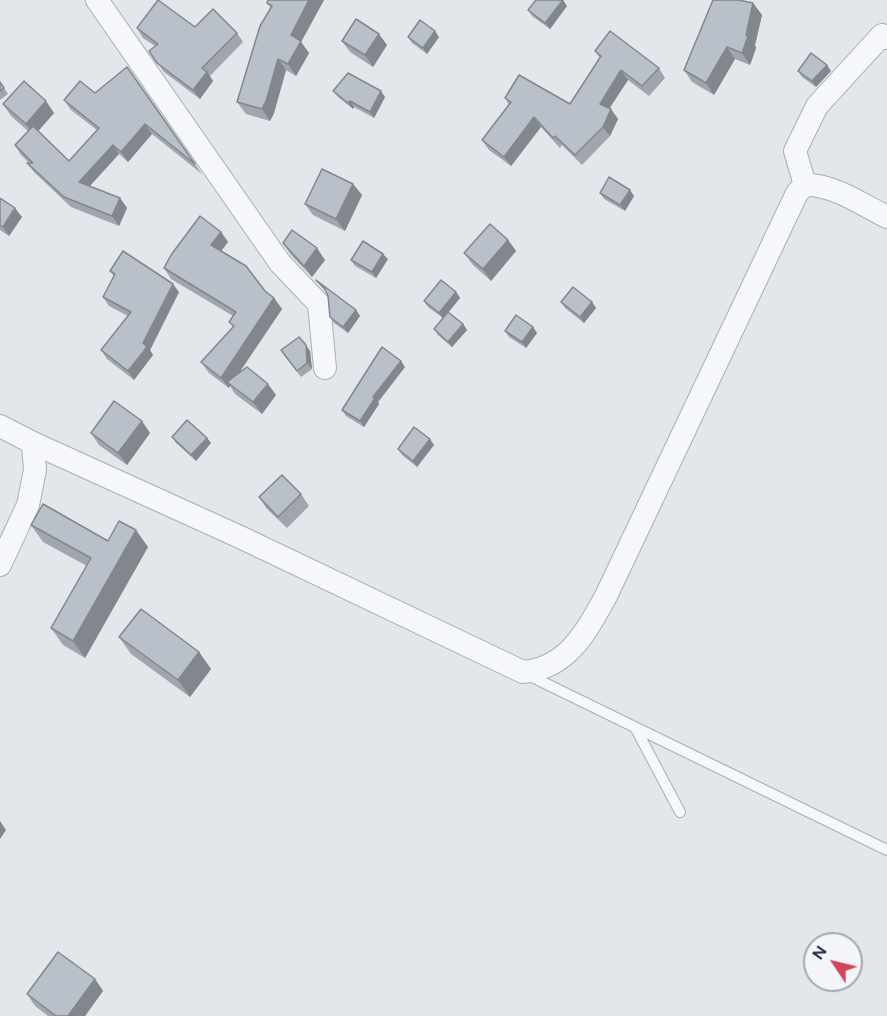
<!DOCTYPE html>
<style>
body{margin:0}
#map{position:relative;width:887px;height:1016px;overflow:hidden;background:#e3e7ec;font-family:Figtree,sans-serif}
canvas{display:block}
.north{position:absolute;left:803px;top:932px;width:60px;height:60px;box-sizing:border-box;background:#f3f5f9;border:2px solid #a3a8b1;border-radius:50%;rotate:305deg;font-size:16px;font-weight:700;line-height:24px;text-align:center;color:#2a3445}
.north::after{content:'';display:block;margin:auto;width:21px;height:27px;background:#d4455b;clip-path:polygon(50% 0,100% 100%,50% 72%,0 100%)}
</style>
<div id="map">
<canvas width="887" height="1016"></canvas>
<div class="north">N</div>
</div>
<script>
const g = document.querySelector('canvas').getContext('2d');
g.lineJoin = 'round';
function trace(path, color, width, dash) {
  g.strokeStyle = color;
  g.lineWidth = width;
  g.lineCap = dash ? 'butt' : 'round';
  g.setLineDash(dash || []);
  g.stroke(path);
}
function fill(path, color) {
  g.fillStyle = color;
  g.fill(path, 'evenodd');
}
const service = new Path2D(`
 M526,674L887,850
 M636,729L680,812`);
const minor = new Path2D(`
 M97,0L280,263L319,304L325,368
 M805,185L795,151L817,106L882,35L887,38
 M0,426L33,443L35,470L28,505L0,565
 M33,443L240,537L523,672C568,668 586,632 606,596L797,193L805,185C834,184 862,205 887,217`);
trace(service, '#a8aeb7', 12);
trace(minor, '#a8aeb7', 24);
trace(service, '#f6f7fa', 10);
trace(minor, '#f6f7fa', 22);
fill(new Path2D(`
 M268,0H324L301,42L309,53L296,76L286,70L274,113L270,121L246,114L237,102L271,8L267,3Z
 M753,3L762,15L755,45L756,48L750,65L735,59L714,95L692,82L684,70Z
 M567,6L550,29L532,16L528,10Z
 M195,27L237,33L243,42L210,76L213,81L200,99L164,72L149,51L155,46L143,38L137,28Z
 M408,37H439L427,54L412,43Z
 M342,41L387,45L373,67L350,52Z
 M595,51L659,68L665,78L649,96L628,80L610,108L618,119L610,136L582,165L562,145L560,148L541,127L511,166L489,150L482,140L509,105L505,98L570,104L600,58Z
 M127,67L202,174L152,134L128,162L119,154L90,186L120,198L127,208L119,226L71,207L34,172L27,163H29L21,155L15,145L28,131L11,116L3,104L54,113L38,131L69,161L97,130L71,110L64,100L95,93Z
 M798,71H831L816,87L802,77Z
 M0,82L8,94L0,100Z
 M333,91L385,97L374,118L354,107L353,109L338,97Z
 M353,184L362,195L345,231L313,215L305,204Z
 M600,193L634,196L625,211L604,199Z
 M0,198L22,217L9,236L0,230Z
 M221,232L228,242L221,251L265,291L274,298L282,309L238,374L276,395L262,414L235,394L230,386L229,388L209,373L201,362L233,327L229,322L233,316L171,279L164,268Z
 M508,240L516,251L491,281L473,265L464,253Z
 M283,243L325,260L312,277L291,255Z
 M388,259L376,278L355,266L351,260Z
 M110,271L179,292L150,350L153,355L134,380L107,359L101,350L128,316L109,306L103,297L114,276Z
 M316,280L356,310L360,316L348,333L334,323L330,317L328,296L326,292Z
 M456,292L460,298L448,312L463,324L467,330L452,347L438,335L434,329L443,318L428,307L424,301Z
 M561,302H592L596,308L584,323L565,308Z
 M533,327L537,333L526,348L509,337L505,331Z
 M281,350L310,351L312,369L301,377Z
 M405,367L378,402L379,404L364,427L346,416L342,410Z
 M91,433H150L127,465L99,445Z
 M172,437L207,438L211,443L196,461L176,443Z
 M434,445L417,467L402,455L398,449Z
 M301,494L309,506L287,528L267,509L259,497Z
 M31,525L108,541L148,547L85,658L63,645L51,628L87,566L43,542Z
 M119,637L199,652L211,669L190,697L131,654Z
 M95,979L103,991L85,1016H48L35,1006L27,994Z`), '#a0a5ae');
fill(new Path2D(`
 M309,0H324L301,42L309,53L296,76L288,64L291,35Z
 M563,0L567,6L550,29L545,23Z
 M753,3L762,15L755,45L756,48L750,65L742,53Z
 M435,31L439,37L427,54L423,48Z
 M379,34L387,45L373,67L365,55Z
 M727,47L735,59L714,95L706,83Z
 M278,59L286,70L274,113L270,121L262,109Z
 M827,65L831,71L816,87L812,81Z
 M621,70L628,80L606,113L600,104Z
 M207,72L213,81L200,99L193,90Z
 M381,91L385,97L374,118L370,112Z
 M46,101L54,113L34,136L26,124Z
 M350,101L354,107L353,109L348,103Z
 M611,109L618,119L610,136L603,127Z
 M534,117L541,127L511,166L504,157Z
 M145,124L152,134L128,162L121,152Z
 M113,145L119,154L85,191L79,182Z
 M353,184L362,195L345,231L336,219Z
 M630,190L634,196L625,211L620,205Z
 M120,198L127,208L119,226L112,216Z
 M15,208L22,217L9,236L3,227Z
 M221,232L228,242L218,255L211,245Z
 M508,240L516,251L491,281L483,269Z
 M317,248L325,260L312,277L304,266Z
 M383,254L388,259L376,278L372,272Z
 M173,284L179,292L150,350L153,355L134,380L128,371Z
 M456,292L460,298L443,319L439,313Z
 M274,298L282,309L231,385L227,382L230,386L229,388L221,378Z
 M592,302L596,308L584,323L580,317Z
 M356,310L360,316L348,333L343,327Z
 M463,324L467,330L452,347L448,342Z
 M533,327L537,333L526,348L522,342Z
 M306,345L310,351L312,369L307,363Z
 M401,361L405,367L378,402L379,404L364,427L360,421L373,397Z
 M268,384L276,395L262,414L253,402Z
 M142,421L150,433L127,465L118,453Z
 M207,438L211,443L196,461L191,455Z
 M430,439L434,445L417,467L413,461Z
 M136,530L148,547L85,658L73,641Z
 M199,652L211,669L190,697L178,680Z
 M0,821L6,830L0,839Z
 M95,979L103,991L85,1016H68Z`), '#82868d');
const building = new Path2D(`
 M158,0L195,27L213,9L237,33L202,68L207,72L193,90L157,63L149,51L158,44L137,28Z
 M268,0H309L291,35L301,41L288,64L278,59L266,101L262,109L237,102L260,26L272,6L267,3Z
 M536,0H563L545,23L528,10Z
 M713,0H738L753,3L746,35L748,36L742,53L727,47L706,83L684,70Z
 M356,19L379,34L365,55L342,41Z
 M420,20L435,31L423,48L408,37Z
 M610,31L659,68L642,86L621,70L600,104L611,109L603,127L575,155L555,136L553,138L534,117L504,157L482,140L511,102L505,98L519,75L570,104L601,56L595,51Z
 M811,53L827,65L812,81L798,71Z
 M127,67L195,164L145,124L121,152L113,145L79,182L120,198L112,216L64,197L27,163H33L15,145L33,126L69,161L99,128L64,100L80,81L95,93Z
 M348,73L381,91L370,112L350,101L348,103L333,91Z
 M24,81L46,101L26,124L3,104Z
 M0,82L4,88L0,91Z
 M322,169L353,184L336,219L305,204Z
 M609,177L630,190L620,205L600,193Z
 M0,198L15,208L3,227L0,225Z
 M200,216L221,232L211,245L246,266L265,291L274,298L221,378L201,362L234,326L229,322L236,312L164,268L171,255Z
 M490,224L508,240L483,269L464,253Z
 M292,230L317,248L304,266L283,243Z
 M363,241L383,254L372,272L351,260Z
 M123,251L173,284L143,343L147,347L128,371L101,350L131,312L103,297L115,274L110,271Z
 M316,280L356,310L343,327L330,317L328,296L325,289Z
 M441,280L456,292L439,313L424,301Z
 M573,287L592,302L580,317L561,302Z
 M448,312L463,324L448,342L434,329Z
 M516,315L533,327L522,342L505,331Z
 M299,337L306,345L307,363L297,371L281,350Z
 M382,347L401,361L373,397L375,398L360,421L342,410Z
 M247,367L268,384L253,402L227,382Z
 M114,401L142,421L118,453L91,433Z
 M187,420L207,438L191,455L172,437Z
 M414,427L430,439L413,461L398,449Z
 M282,475L301,494L278,517L259,497Z
 M43,504L108,541L119,521L136,530L73,641L51,628L91,558L31,525Z
 M141,609L199,652L178,680L119,637Z
 M58,952L95,979L68,1016H56L27,994Z`);
fill(building, '#bac0ca');
trace(building, '#82868d', 1.5);
</script>
